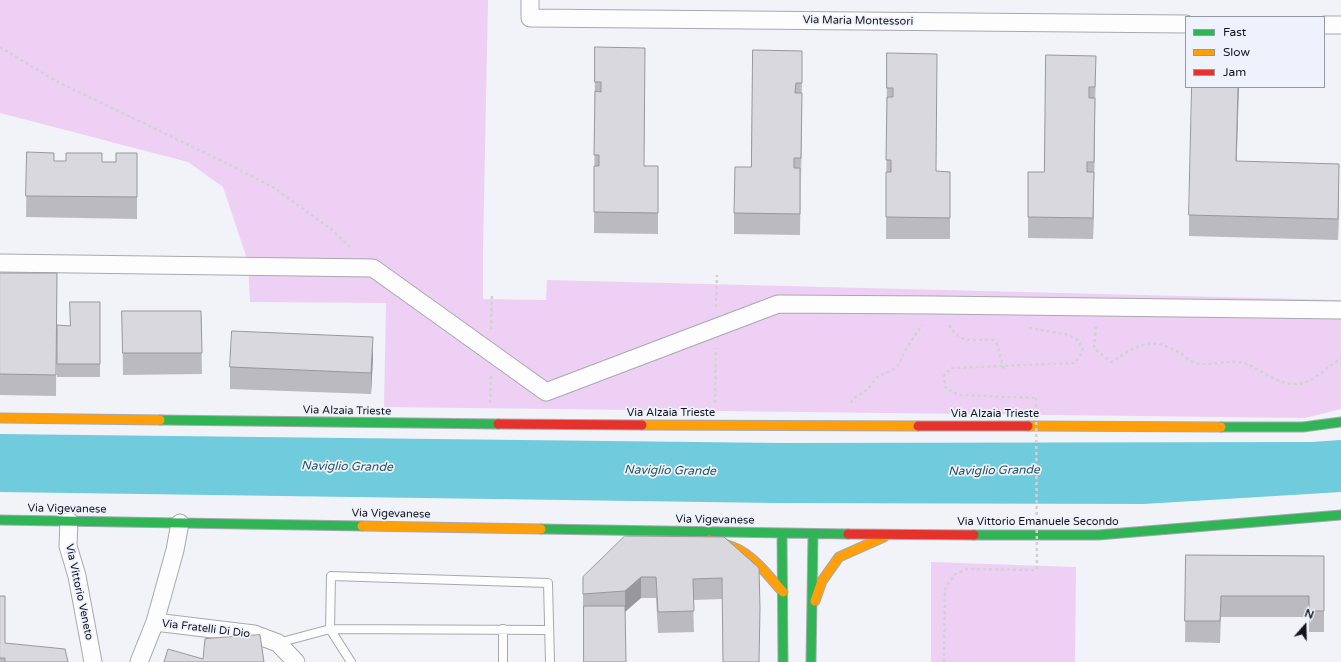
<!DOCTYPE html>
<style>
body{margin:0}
#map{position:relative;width:1341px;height:662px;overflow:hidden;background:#f2f3f8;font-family:"Varela Round",sans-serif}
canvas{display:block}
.legend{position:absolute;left:1185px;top:16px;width:140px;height:72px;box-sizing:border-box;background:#eef2fc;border:1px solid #969aa3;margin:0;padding:5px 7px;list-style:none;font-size:12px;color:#12151e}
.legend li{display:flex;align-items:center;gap:8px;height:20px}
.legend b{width:20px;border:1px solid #969aa3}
.north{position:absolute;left:1285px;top:606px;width:40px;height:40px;-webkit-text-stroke:3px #eef2fc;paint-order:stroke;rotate:20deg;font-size:11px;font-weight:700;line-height:16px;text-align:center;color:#12151e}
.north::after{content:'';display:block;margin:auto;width:14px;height:18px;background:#12151e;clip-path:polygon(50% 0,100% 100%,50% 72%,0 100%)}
</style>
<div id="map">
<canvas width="1341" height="662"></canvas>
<ul class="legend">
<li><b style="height:5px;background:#30b455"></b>Fast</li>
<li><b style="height:5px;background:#ff9f0a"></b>Slow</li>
<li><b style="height:5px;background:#e5322d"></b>Jam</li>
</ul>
<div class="north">N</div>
</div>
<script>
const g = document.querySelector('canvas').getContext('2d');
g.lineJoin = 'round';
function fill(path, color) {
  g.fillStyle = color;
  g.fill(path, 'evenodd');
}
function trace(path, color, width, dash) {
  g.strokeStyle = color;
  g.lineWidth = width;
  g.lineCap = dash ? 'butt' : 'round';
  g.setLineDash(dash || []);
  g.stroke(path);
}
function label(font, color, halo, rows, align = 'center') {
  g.font = font + ' "Varela Round",sans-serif';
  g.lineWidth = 3.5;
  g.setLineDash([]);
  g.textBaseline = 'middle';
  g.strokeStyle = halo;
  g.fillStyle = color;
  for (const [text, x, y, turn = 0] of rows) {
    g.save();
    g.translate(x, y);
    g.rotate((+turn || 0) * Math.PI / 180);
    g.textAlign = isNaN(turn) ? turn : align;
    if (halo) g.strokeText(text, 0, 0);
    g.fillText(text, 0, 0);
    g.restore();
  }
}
fill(new Path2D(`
 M0,0H488L483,251V299L546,300L547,280L1341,300V409L1305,418L384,407L386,303L250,302L248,262L223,187L188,162L0,113Z
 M931,562L1076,567L1075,662H931Z`), '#eed0f4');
fill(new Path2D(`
 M0,434L782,443L1311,442L1341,440V492L1144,504L775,503L0,492Z`), '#70cbdd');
const lane = new Path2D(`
 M503,629V662
 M278,643L330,629L549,630
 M351,662L330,629L331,576L548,583L550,662`);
const street = new Path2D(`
 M530,0V18L1186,24
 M1324,25H1341
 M0,263L373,268L546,392L778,304L936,305L1341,310
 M69,521L68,546L77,576L93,662
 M155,622L254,634L278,643L296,662
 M139,662L155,622L175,550L180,523`);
const fast = new Path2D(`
 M160,420L498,424
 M1221,427H1303L1341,422
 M0,520L362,526
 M541,529L848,534
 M782,533L783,662
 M974,535H1098L1341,515
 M811,662L813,534`);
const slow = new Path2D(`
 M0,418L160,420
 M642,425L918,426
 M1028,426L1221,427
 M362,526L541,529
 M709,540C720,543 731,545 741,551C758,561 770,578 783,592
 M815,601L822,581L839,557L884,537`);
const jam = new Path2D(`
 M498,424L642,425
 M918,426H1028
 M848,534L974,535`);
trace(lane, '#a7a9b0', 10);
trace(street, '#a7a9b0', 19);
trace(fast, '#a7a9b0', 11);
trace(slow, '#a7a9b0', 11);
trace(jam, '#a7a9b0', 11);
trace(new Path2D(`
 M0,47L54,80L228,164L274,188L331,229L350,247
 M716,307L717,275
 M949,325C962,346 973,338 993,340L997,344L1004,370
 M1096,327L1094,348L1111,362C1137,346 1150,335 1180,353C1186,357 1193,364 1201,364C1217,365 1234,358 1249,365C1263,371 1278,384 1294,384C1314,385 1324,367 1341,359
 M1029,328L1065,334L1078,340L1083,350L1075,363L951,368L944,376L946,389L959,395L1036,398
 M491,329L492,293
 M490,403L491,376
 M715,403L716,348
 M851,403L853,399L868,389L877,377L894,369L898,365L906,349L922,325
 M944,662L945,589L954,575L967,569L1037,570`), '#d2d2d4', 2.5, [3, 3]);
trace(lane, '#fdfdfe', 8);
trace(street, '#fdfdfe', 17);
trace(fast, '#30b455', 9);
trace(slow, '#ff9f0a', 9);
trace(jam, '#e5322d', 9);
trace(new Path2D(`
 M1036,398L1037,570`), '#d2d2d4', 2.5, [3, 3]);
fill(new Path2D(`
 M595,47L644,166H658V234L594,233Z
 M753,50L802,72L800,235L734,234V213L751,167Z
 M887,53L936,171L950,172V239H886Z
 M1096,56L1093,239L1028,238V172H1044Z
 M27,152L54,161L102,162H116L137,153V219L26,217Z
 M1237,161L1339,185L1338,240L1189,236V215Z
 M0,273H57L56,396L0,395Z
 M100,302V377H57V325L70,326Z
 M122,311H201L202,374L123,375Z
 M373,358L371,394L230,389V367Z
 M724,537L722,599L693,600L694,632L658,633L656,598H641L625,611L583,615V577Z
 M1186,555L1324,556V632H1309V617H1221L1220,643L1185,642Z
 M0,596L5,643L68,662H0Z`), '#bbbac0');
fill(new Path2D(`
 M1238,87H1239L1236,182V161Z
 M802,93V115L801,179V158Z
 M1095,98V119L1094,183V162Z
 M1339,164V185L1338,240V219Z
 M1094,172V193L1093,239V218Z
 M373,337V358L371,394V373Z
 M641,577V598L625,612V591Z`), '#98979c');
const building = new Path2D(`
 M595,47L645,48L644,166H658V213L594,212V166H599V155H594L595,91L601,92V82H595Z
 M753,50L802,51V83H796L795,93H802L801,158H794V168H800V214L734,213L735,167H751Z
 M887,53L937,54L936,171L950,172V218L886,217V172H891V160H886L887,97H893V88H887Z
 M1046,55L1096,56L1095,87H1089V98H1095L1094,162H1087V172H1094L1093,218L1028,217V172H1044Z
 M1192,87H1238L1236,161L1339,164L1338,219L1189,215Z
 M27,152L54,153V161H66V153H102V162H116V153H137V197L26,196Z
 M0,273H57L56,375L0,374Z
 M70,302H100V364H57V325L70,326Z
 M122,311H201L202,353H123Z
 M232,331L373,337L371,373L230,367Z
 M625,536L724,537L759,568L760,608L759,662H723L722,578L693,579L694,611L658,612L656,577H641L625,591L583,594V577Z
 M1186,555L1324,556V611H1309V596H1221L1220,621H1185Z
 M0,596H5V643L65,649L68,662H5V658H0Z
 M584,606H625L626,662H584Z
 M260,635L264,662H164L168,649L203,659L205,639Z`);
fill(building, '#d9d8df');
trace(building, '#98979c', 1);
label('11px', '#12151e', '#eef2fc', [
 ["Via Maria Montessori",858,21,1],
 ["Via Alzaia Trieste",347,411,1],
 ["Via Alzaia Trieste",671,413],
 ["Via Alzaia Trieste",995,414],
 ["Via Vigevanese",67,509,1],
 ["Via Vigevanese",391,514,1],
 ["Via Vigevanese",715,520,1],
 ["Via Vittorio Emanuele Secondo",1038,522],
 ["Via Vittorio Veneto",79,592,78],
 ["Via Fratelli Di Dio",206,629,7]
]);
label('italic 12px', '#235761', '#eef2fc', [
 ["Naviglio Grande",347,467,1],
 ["Naviglio Grande",670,471,1],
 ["Naviglio Grande",994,471,-1]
]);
</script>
